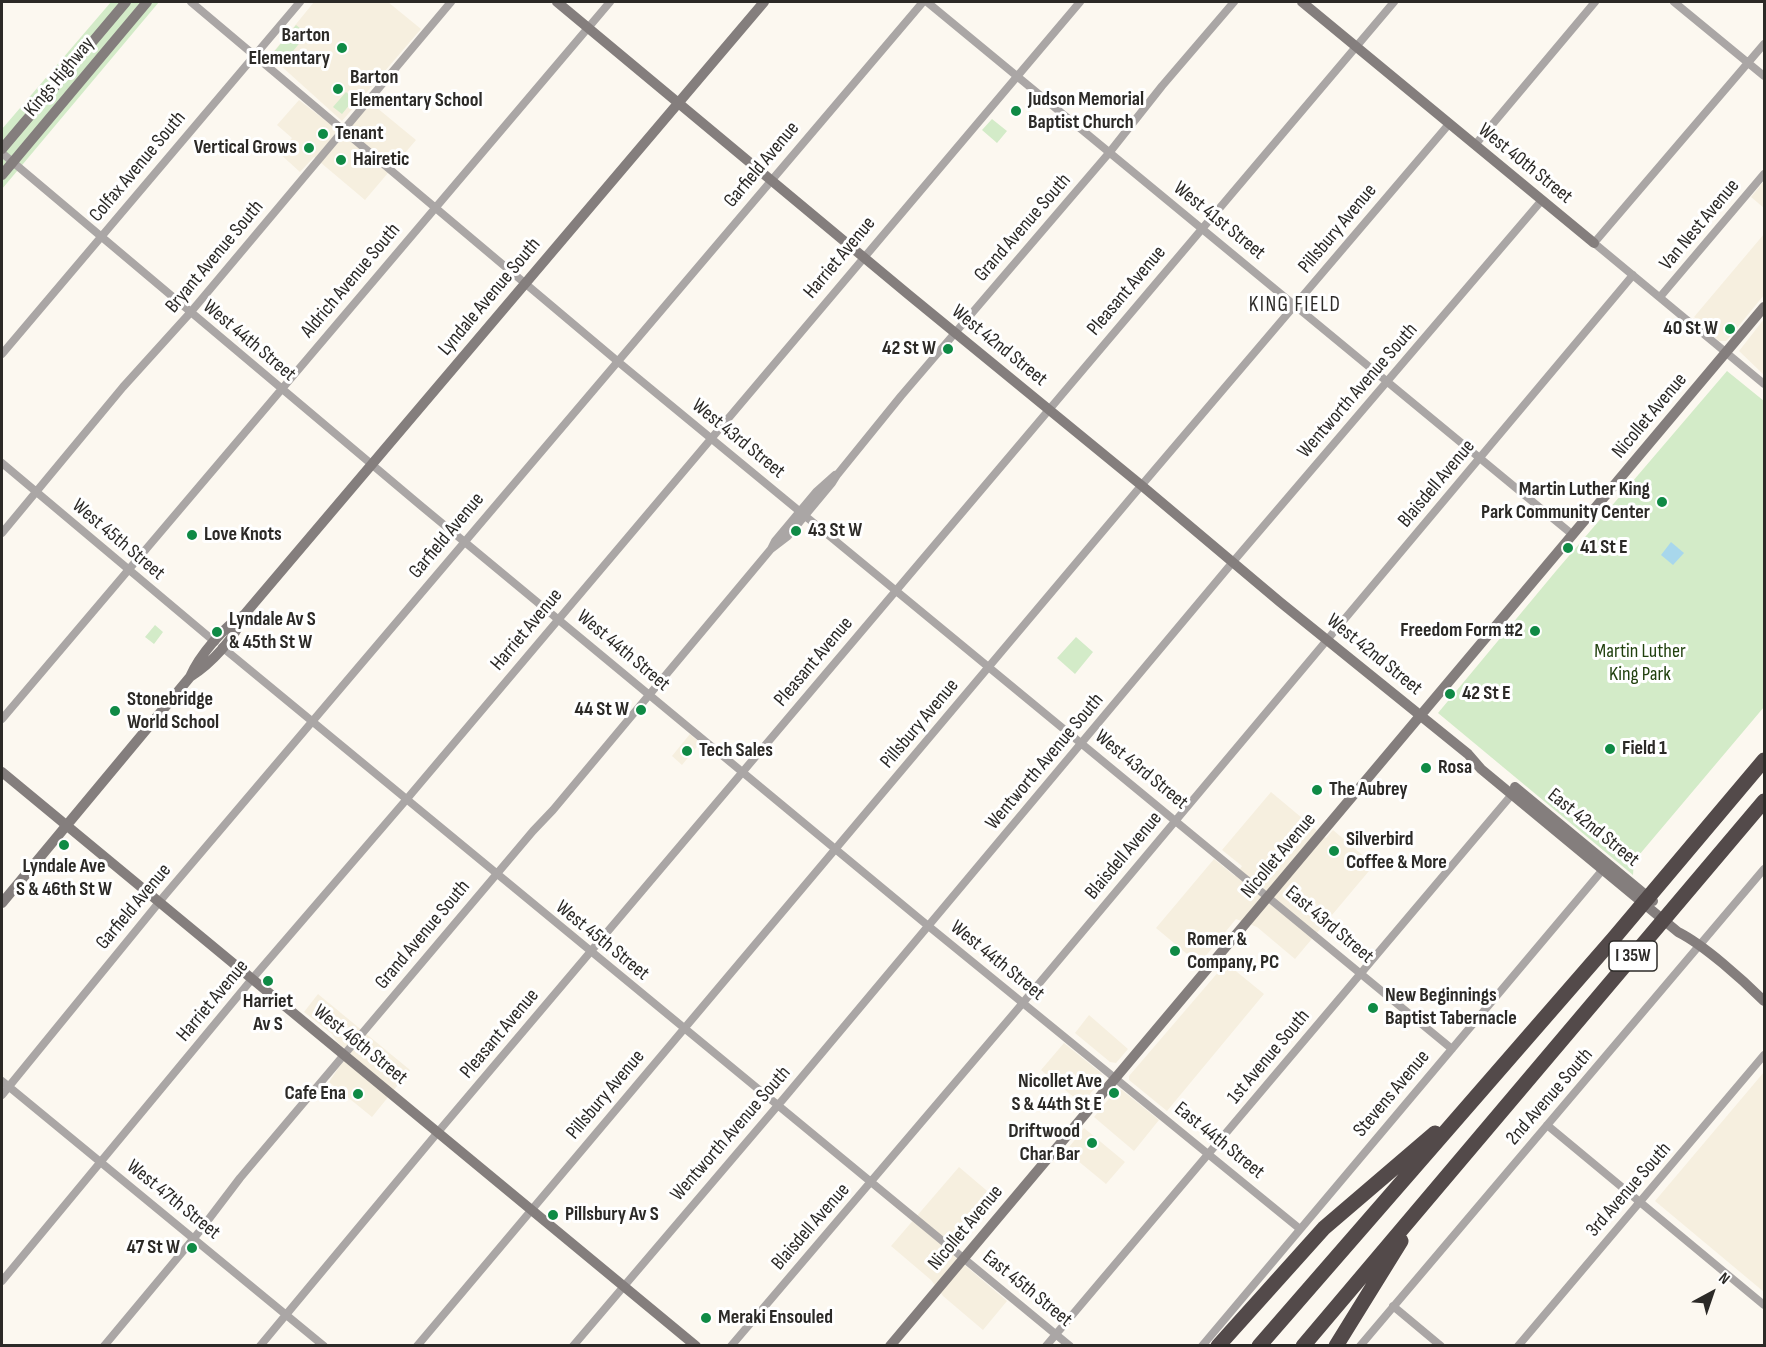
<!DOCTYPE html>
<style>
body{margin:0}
#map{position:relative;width:1766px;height:1347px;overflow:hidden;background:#fcf8f0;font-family:"Sofia Sans Condensed",sans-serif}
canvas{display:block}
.frame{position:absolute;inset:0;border:3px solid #2c2a27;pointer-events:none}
.north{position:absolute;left:1682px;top:1263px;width:60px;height:60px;-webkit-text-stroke:4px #fff;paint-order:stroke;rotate:40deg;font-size:16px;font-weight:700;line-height:24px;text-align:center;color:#2c2a27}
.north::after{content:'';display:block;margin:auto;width:21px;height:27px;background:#2c2a27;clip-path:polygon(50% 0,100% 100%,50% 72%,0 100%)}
</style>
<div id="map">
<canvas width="1766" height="1347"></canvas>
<div class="frame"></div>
<div class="north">N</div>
</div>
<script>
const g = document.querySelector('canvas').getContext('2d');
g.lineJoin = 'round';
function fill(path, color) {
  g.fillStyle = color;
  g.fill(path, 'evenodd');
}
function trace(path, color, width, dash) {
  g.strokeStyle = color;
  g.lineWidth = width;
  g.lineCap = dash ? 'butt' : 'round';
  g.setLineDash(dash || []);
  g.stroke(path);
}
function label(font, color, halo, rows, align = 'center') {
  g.font = font + ' "Sofia Sans Condensed",sans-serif';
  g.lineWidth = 6;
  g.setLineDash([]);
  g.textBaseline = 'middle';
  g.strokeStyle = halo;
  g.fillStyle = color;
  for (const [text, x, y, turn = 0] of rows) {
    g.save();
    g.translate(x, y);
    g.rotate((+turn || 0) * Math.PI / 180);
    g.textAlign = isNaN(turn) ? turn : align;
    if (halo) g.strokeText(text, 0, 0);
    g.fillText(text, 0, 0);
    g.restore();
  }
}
fill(new Path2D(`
 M314,2H388L421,29L342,121L270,56Z
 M299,100L343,134L371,103L416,140L365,200L314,157L300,172L279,153L292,138L277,125Z
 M1764,181V208L1751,197Z
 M1764,234V295L1728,339L1726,341H1719L1709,332L1707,327L1694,317Z
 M1764,319V375L1739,351Z
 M690,734L700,743L682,765L672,756Z
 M1271,792L1326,838L1333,830L1374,865L1295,959L1257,927L1236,919L1199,964L1156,928L1214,859L1235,876L1242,866L1222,850Z
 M1226,963L1264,994L1167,1111L1129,1080V1076Z
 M318,994L410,1070L372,1117L329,1082L349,1052L337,1042L332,1034L304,1012Z
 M1089,1015L1128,1049L1116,1063L1110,1062L1075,1033Z
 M1064,1043L1101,1073L1103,1078L1082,1104L1041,1070Z
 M1764,1072V1292L1655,1201Z
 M1118,1090H1122L1159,1120L1134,1151L1094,1117L1115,1091Z
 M1084,1128L1125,1162L1106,1184L1066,1151Z
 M959,1167L999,1201L953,1255L1007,1301L983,1330L943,1296L931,1280L891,1246Z`), '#f6efdf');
fill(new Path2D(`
 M111,2H159L2,189V129Z
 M296,25L307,34L284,62L273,53Z
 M346,92L354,99L342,114L333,107Z
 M992,119L1007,131L997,143L982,130Z
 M1727,371L1764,401V707L1634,861L1633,875L1438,713L1556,571Z
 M155,625L163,632L154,644L145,637Z
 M1076,637L1093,652L1075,674L1057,658Z`), '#d3ebc8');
fill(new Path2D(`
 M1671,542L1684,553L1673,565L1661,555Z`), '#a8d7ec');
trace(new Path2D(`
 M191,2L622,365L1452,1049
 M927,2L1573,535
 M1674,2L1764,76
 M1764,44L1594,243L1764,384
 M1475,145L1595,2
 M2,153L420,505L921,920L1300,1229
 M1660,297L1764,174
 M2,354L300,2
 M2,463L215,642
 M2,533L123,387L190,313L451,2
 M771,549L775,541L816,492L835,475
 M222,647L1070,1346
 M2,719L610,2
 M2,1081L324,1346
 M2,1095L165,895L923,2
 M1547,1125L1764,1305
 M2,1281L252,979L406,800L1080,2
 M1393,1306L1441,1346
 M104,1346L199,1232L240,1178L533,831L553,810L771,549L788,536L832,483L837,475L901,396L1109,153L1162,86L1234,2
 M260,1346L438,1132L1394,2
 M417,1346L1135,493L1449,124
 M573,1346L785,1097L1232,563L1542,200
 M731,1346L1016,1011L1633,275
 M1046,1346L1514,792
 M1202,1346L1605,867
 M1360,1346L1764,869
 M1518,1346L1764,1055`), '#aaa6a5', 8);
trace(new Path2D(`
 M557,2L909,295L1141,485L1280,602L1468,754L1481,769L1678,932C1704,945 1743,980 1764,1001
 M1302,2L1594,243
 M2,149L126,2
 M2,175L147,2
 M190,677C211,664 235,638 244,615L764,2
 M2,772L696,1346
 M1515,787L1653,901
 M2,903L190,677C199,656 224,626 244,615
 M890,1346L1764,307`), '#847e7d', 10);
trace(new Path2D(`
 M1218,1346L1324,1228L1435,1133
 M1259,1346L1614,938L1764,760
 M1303,1346L1764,801
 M1336,1346L1401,1241`), '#534a4a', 15);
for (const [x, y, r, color] of [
 [342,48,6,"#0f8a45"],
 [338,89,6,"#0f8a45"],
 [1016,111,6,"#0f8a45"],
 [323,134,6,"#0f8a45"],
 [309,148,6,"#0f8a45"],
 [341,160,6,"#0f8a45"],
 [1730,329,6,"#0f8a45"],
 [948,349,6,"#0f8a45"],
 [1662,502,6,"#0f8a45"],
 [796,531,6,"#0f8a45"],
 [192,535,6,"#0f8a45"],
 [1568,548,6,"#0f8a45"],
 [1535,631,6,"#0f8a45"],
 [217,632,6,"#0f8a45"],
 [1450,694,6,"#0f8a45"],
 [641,710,6,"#0f8a45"],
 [115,711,6,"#0f8a45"],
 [1610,749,6,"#0f8a45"],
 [687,751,6,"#0f8a45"],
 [1426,768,6,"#0f8a45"],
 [1317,790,6,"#0f8a45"],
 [64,845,6,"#0f8a45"],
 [1334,851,6,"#0f8a45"],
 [1175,951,6,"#0f8a45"],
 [268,981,6,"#0f8a45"],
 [1373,1008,6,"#0f8a45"],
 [1114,1093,6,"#0f8a45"],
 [358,1094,6,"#0f8a45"],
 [1092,1143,6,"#0f8a45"],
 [553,1215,6,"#0f8a45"],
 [192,1248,6,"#0f8a45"],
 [706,1318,6,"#0f8a45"]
]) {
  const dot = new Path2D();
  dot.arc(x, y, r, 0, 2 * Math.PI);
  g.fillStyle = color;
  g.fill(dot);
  trace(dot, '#fff', 2);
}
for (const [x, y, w] of [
 [1633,956,48]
]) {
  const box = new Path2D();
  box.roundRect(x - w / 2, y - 15, w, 30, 4.5);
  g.fillStyle = '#fff';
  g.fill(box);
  trace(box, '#2c2a27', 1.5);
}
label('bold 18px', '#2c2a27', null, [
 ["I 35W",1633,956]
]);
label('bold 20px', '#2c2a27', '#fff', [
 ["Barton",330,36,"right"],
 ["Elementary",330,59,"right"],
 ["Barton",350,78],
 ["Elementary School",350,101],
 ["Judson Memorial",1028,100],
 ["Baptist Church",1028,123],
 ["Tenant",335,134],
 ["Vertical Grows",297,148,"right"],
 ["Hairetic",353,160],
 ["40 St W",1718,329,"right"],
 ["42 St W",936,349,"right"],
 ["Martin Luther King",1650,490,"right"],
 ["Park Community Center",1650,513,"right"],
 ["43 St W",808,531],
 ["Love Knots",204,535],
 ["41 St E",1580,548],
 ["Lyndale Av S",229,620],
 ["& 45th St W",229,643],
 ["Freedom Form #2",1523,631,"right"],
 ["42 St E",1462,694],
 ["Stonebridge",127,700],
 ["World School",127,723],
 ["44 St W",629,710,"right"],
 ["Field 1",1622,749],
 ["Tech Sales",699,751],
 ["Rosa",1438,768],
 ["The Aubrey",1329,790],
 ["Silverbird",1346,840],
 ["Coffee & More",1346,863],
 ["Lyndale Ave",64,867,"center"],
 ["S & 46th St W",64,890,"center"],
 ["Romer &",1187,940],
 ["Company, PC",1187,963],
 ["New Beginnings",1385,996],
 ["Baptist Tabernacle",1385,1019],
 ["Harriet",268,1002,"center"],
 ["Av S",268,1025,"center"],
 ["Nicollet Ave",1102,1082,"right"],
 ["S & 44th St E",1102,1105,"right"],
 ["Cafe Ena",346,1094,"right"],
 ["Driftwood",1080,1132,"right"],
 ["Char Bar",1080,1155,"right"],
 ["Pillsbury Av S",565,1215],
 ["47 St W",180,1248,"right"],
 ["Meraki Ensouled",718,1318]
], 'left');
label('20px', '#2c2a27', '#fff', [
 ["Kings Highway",60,77,-50],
 ["West 40th Street",1525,164,39],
 ["Garfield Avenue",762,165,-50],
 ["Colfax Avenue South",138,167,-50],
 ["West 41st Street",1219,221,39],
 ["Van Nest Avenue",1700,225,-50],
 ["Grand Avenue South",1023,228,-49],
 ["Pillsbury Avenue",1338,229,-50],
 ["Bryant Avenue South",215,257,-50],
 ["Harriet Avenue",840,258,-50],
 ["Aldrich Avenue South",351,281,-50],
 ["Pleasant Avenue",1127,291,-50],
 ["Lyndale Avenue South",490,297,-50],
 ["West 44th Street",249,341,40],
 ["West 42nd Street",999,346,39],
 ["Wentworth Avenue South",1358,391,-49],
 ["Nicollet Avenue",1650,416,-50],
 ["West 43rd Street",738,439,39],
 ["Blaisdell Avenue",1437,484,-50],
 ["Garfield Avenue",447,536,-50],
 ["West 45th Street",118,540,40],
 ["Harriet Avenue",527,630,-50],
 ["West 44th Street",623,651,40],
 ["West 42nd Street",1374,655,39],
 ["Pleasant Avenue",814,662,-50],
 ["Pillsbury Avenue",920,724,-50],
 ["Wentworth Avenue South",1045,762,-50],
 ["West 43rd Street",1141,770,39],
 ["East 42nd Street",1593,828,39],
 ["Blaisdell Avenue",1124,856,-50],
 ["Nicollet Avenue",1279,856,-50],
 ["Garfield Avenue",134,907,-50],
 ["East 43rd Street",1329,925,40],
 ["Grand Avenue South",423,935,-50],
 ["West 45th Street",602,941,39],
 ["West 44th Street",997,961,39],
 ["Harriet Avenue",213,1001,-50],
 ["Pleasant Avenue",500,1034,-50],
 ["West 46th Street",360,1045,39],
 ["1st Avenue South",1269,1057,-50],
 ["Stevens Avenue",1392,1094,-50],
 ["Pillsbury Avenue",606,1095,-50],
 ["2nd Avenue South",1550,1097,-49],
 ["Wentworth Avenue South",731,1134,-49],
 ["East 44th Street",1219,1141,39],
 ["3rd Avenue South",1629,1190,-49],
 ["West 47th Street",173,1200,39],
 ["Blaisdell Avenue",811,1227,-49],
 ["Nicollet Avenue",966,1228,-50],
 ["East 45th Street",1027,1289,39]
]);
label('20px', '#21410e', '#fff', [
 ["Martin Luther",1640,652],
 ["King Park",1640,675]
]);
g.letterSpacing = '1.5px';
label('21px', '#2c2a27', '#fff', [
 ["KING FIELD",1295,306]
]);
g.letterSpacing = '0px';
</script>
